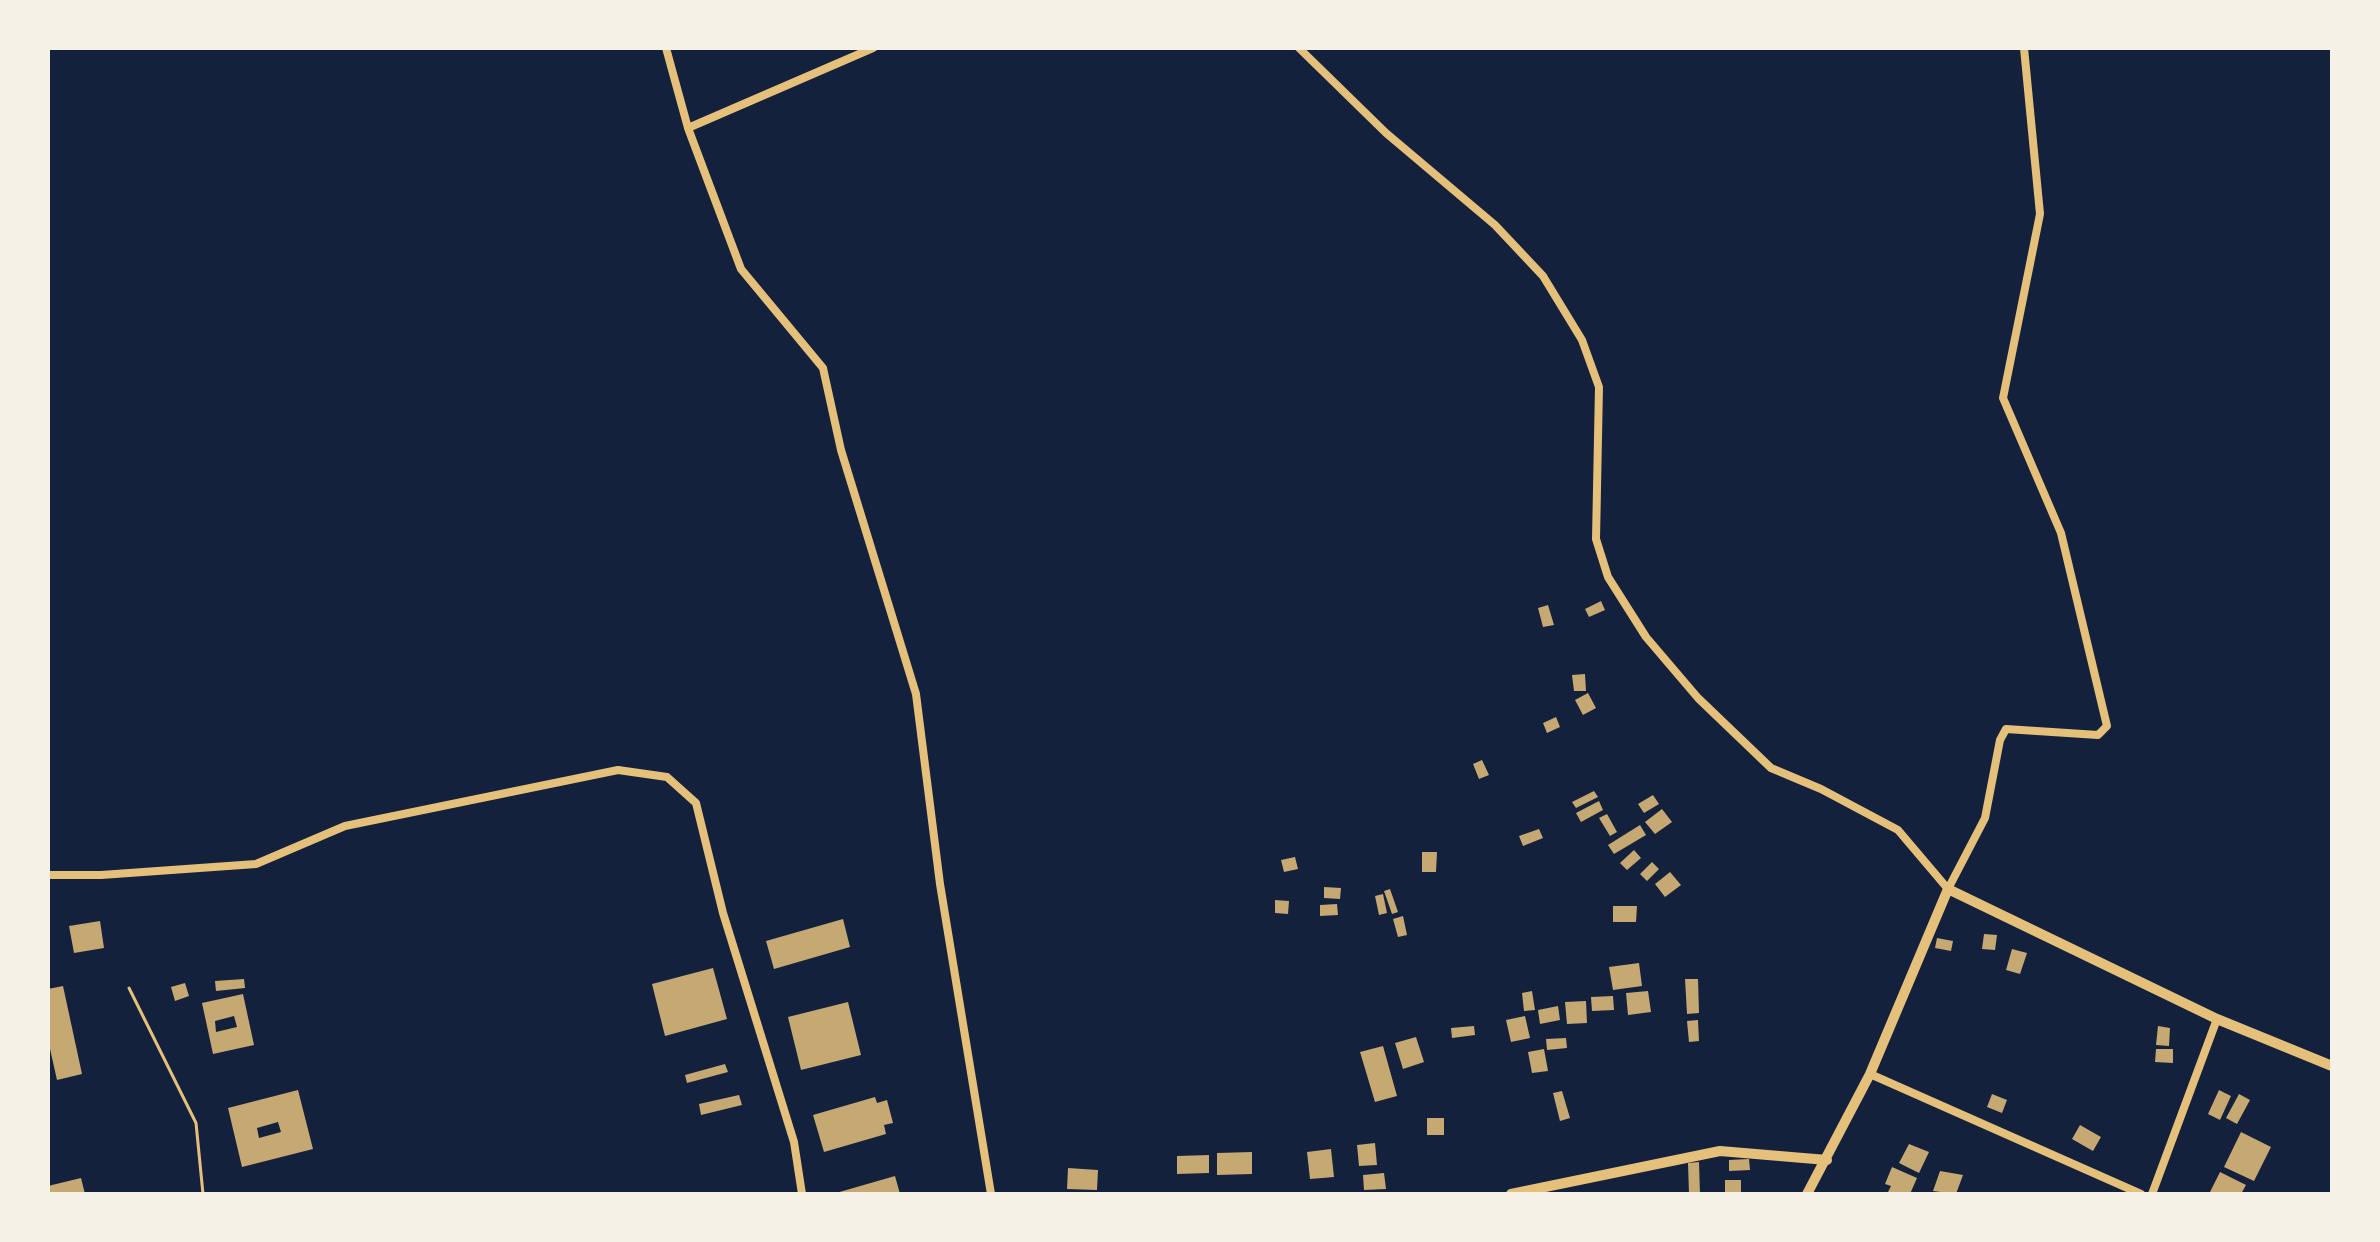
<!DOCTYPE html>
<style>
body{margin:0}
#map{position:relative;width:2380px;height:1242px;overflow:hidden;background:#14213d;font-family:Lora,serif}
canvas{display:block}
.frame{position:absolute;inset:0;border:50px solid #f6f1e7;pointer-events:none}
</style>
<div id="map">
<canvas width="2380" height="1242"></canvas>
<div class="frame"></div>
</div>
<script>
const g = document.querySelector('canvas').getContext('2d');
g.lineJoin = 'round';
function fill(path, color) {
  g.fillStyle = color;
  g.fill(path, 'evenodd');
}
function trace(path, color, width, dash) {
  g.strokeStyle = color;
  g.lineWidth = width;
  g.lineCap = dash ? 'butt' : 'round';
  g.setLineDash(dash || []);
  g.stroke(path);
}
fill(new Path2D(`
 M1601,601L1605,610L1589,617L1585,609Z
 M1548,605L1554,625L1543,627L1538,608Z
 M1585,674L1586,691H1574L1572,675Z
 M1588,693L1596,708L1583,715L1575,700Z
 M1556,717L1560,727L1547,733L1543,723Z
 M1482,760L1489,775L1479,779L1473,764Z
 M1594,791L1598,797L1576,808L1572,802Z
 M1653,795L1659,804L1644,813L1638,804Z
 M1599,801L1603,810L1581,822L1576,813Z
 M1662,809L1672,822L1655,834L1645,822Z
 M1607,814L1617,832L1610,836L1599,818Z
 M1640,825L1646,835L1614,854L1608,845Z
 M1539,829L1543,838L1523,846L1519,836Z
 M1634,850L1641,858L1627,870L1620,863Z
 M1422,852H1437L1436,872H1422Z
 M1295,857L1298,869L1284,872L1281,860Z
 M1652,862L1659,869L1647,881L1640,874Z
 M1670,872L1681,885L1665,897L1655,884Z
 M1324,887L1341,888L1340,899L1324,898Z
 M1390,889L1398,912L1392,914L1384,891Z
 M1383,894L1387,913L1379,915L1375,896Z
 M1275,900L1289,901L1288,914L1275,913Z
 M1337,904L1338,915L1320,916V905Z
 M1613,906H1637L1636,922H1613Z
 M1403,916L1407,935L1398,937L1393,919Z
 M843,919L850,947L774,969L766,941Z
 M100,921L104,948L74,953L69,926Z
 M1984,934L1997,935L1995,950L1982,949Z
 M1937,938L1953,941L1951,951L1935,948Z
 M2012,949L2027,953L2020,974L2006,970Z
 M1639,963L1642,986L1613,990L1609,967Z
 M713,968L727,1019L665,1036L652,984Z
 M244,979L245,988L216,991L215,981Z
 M1685,979H1698L1699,1013L1687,1014Z
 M185,983L189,996L175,1001L171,987Z
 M63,986L82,1074L57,1080L48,1040V989Z
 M1532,991L1535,1010L1524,1011L1522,993Z
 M1648,991L1651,1012L1628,1015L1626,993Z
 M243,994L254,1045L213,1054L202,1003ZM234,1016L237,1027L216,1032L215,1021Z
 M1613,996L1614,1010L1592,1011L1591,997Z
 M1586,1001L1587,1023L1567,1024L1565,1002Z
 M848,1002L861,1055L801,1070L788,1017Z
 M1558,1006L1560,1020L1540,1024L1538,1010Z
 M1525,1016L1530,1038L1511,1042L1506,1020Z
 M1698,1020L1699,1041L1689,1042L1687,1021Z
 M1474,1026L1475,1035L1452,1038L1451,1028Z
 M2158,1026L2170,1028L2169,1046L2156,1045Z
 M1416,1037L1424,1062L1403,1069L1395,1043Z
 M1566,1038L1567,1048L1547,1050L1546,1039Z
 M1383,1046L1397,1096L1375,1102L1360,1052Z
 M1544,1049L1548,1071L1532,1073L1528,1052Z
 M2156,1049H2173V1063L2155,1062Z
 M725,1064L728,1072L687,1083L685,1075Z
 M298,1090L313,1149L242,1167L228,1108ZM278,1122L281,1132L259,1138L257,1128Z
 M2219,1090L2231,1096L2220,1120L2208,1114Z
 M1562,1091L1570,1118L1560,1121L1553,1093Z
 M1992,1094L2007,1100L2002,1113L1987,1107Z
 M2239,1094L2250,1100L2237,1124L2226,1118Z
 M739,1095L742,1105L701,1115L699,1104Z
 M875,1097L877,1103L887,1100L893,1123L884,1125L886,1134L824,1152L813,1115Z
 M1427,1118H1444V1135H1427Z
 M2080,1125L2101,1137L2093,1151L2072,1139Z
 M2241,1132L2271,1147L2254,1181L2224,1167Z
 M1375,1143L1377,1165L1359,1166L1357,1145Z
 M1909,1144L1929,1152L1919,1173L1899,1163Z
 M1331,1149L1334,1177L1310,1179L1307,1152Z
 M1252,1152V1174L1217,1175V1153Z
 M1209,1155V1173L1177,1174V1156Z
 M1749,1159L1750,1170L1729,1171V1160Z
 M1699,1162L1700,1194H1689L1688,1163Z
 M1892,1167L1917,1178L1910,1194H1887L1891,1186L1885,1184Z
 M1068,1168L1098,1170L1097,1190L1067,1189Z
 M1940,1171L1963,1175L1956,1194L1933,1191Z
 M2220,1172L2246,1185L2241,1194H2209Z
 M1384,1173L1386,1189L1364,1190L1363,1175Z
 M895,1176L900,1194H836V1193Z
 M81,1178L85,1194H48V1186Z
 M1725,1180H1741V1194H1725Z`), '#c6a872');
trace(new Path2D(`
 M129,988L196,1123L203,1194`), '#e5c07b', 3);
trace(new Path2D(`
 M666,48L688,128L741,269L823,368L841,450L916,694L940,884L991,1194
 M1299,48L1386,133L1495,225L1543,276L1582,340L1599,387L1596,539L1608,577L1646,637L1698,698L1771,768L1821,789L1898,830L1948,889L1985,818L2000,740L2006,729L2098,735L2107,726L2061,533L2003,398L2040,214L2024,48
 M688,128L873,48
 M48,875H101L256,864L345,826L618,770L667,777L696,803L723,913L794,1142L802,1194
 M1870,1074L2141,1194
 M2152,1194L2217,1019`), '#e5c07b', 8);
trace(new Path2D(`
 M1511,1194L1720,1151L1827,1160
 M1807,1194L1870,1074L1948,889L2217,1019L2332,1066`), '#e5c07b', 10);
</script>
